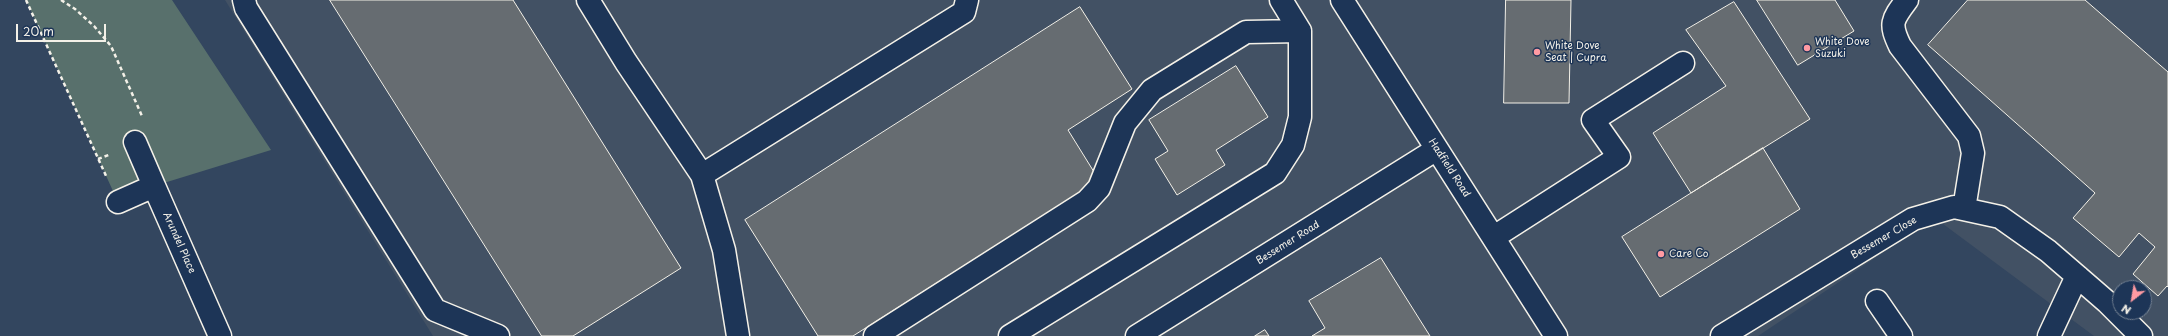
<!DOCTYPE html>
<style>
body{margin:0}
#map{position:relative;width:2168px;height:336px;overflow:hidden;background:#33465f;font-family:"Playpen Sans",sans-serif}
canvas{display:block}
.north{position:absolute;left:2112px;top:280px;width:40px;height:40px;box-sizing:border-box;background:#1d3557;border:1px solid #738091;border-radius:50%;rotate:211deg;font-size:11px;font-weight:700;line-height:16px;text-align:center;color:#f4f1e8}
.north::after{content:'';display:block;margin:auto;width:14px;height:18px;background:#ff9aa2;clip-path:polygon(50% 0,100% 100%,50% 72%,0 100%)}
.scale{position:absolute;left:16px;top:24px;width:90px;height:18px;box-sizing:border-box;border:2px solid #f4f1e8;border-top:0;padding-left:5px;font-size:12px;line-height:14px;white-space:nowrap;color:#f4f1e8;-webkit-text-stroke:3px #1d3557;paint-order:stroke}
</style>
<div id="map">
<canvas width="2168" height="336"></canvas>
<div class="north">N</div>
<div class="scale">20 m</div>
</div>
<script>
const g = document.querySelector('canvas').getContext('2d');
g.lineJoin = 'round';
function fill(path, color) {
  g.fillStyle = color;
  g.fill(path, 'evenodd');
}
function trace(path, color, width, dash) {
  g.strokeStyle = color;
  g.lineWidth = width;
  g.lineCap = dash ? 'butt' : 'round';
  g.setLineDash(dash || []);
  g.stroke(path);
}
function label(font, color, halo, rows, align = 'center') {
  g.font = font + ' "Playpen Sans",sans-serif';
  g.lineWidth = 3;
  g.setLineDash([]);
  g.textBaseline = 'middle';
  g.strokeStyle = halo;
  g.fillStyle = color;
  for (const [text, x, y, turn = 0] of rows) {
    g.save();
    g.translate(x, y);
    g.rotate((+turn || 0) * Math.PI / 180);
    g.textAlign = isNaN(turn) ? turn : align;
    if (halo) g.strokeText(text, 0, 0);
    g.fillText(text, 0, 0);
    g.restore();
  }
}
fill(new Path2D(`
 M225,0H2168V336H2094L1935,218L1758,336H433ZM2120,288H2144V312H2120Z`), '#425164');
fill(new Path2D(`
 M26,0H172L271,150L154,186L118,202Z`), '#58706c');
const building = new Path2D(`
 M330,0H513L681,268L573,336H542Z
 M1506,0H1571L1569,103H1504Z
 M1757,0H1835L1854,31L1798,65Z
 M1968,0H2085L2168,72V287L2167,286L2158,296L2133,274L2155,247L2139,233L2119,257L2073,218L2095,193L1928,45Z
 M1734,2L1810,119L1691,193L1653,133L1726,86L1686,30Z
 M1080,7L1132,89L1068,130L1099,180L853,336H818L745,220Z
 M1236,66L1268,117L1216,150L1225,165L1177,195L1155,159L1168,151L1149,120Z
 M1763,148L1800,209L1660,297L1622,237Z
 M1381,258L1430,336H1312L1325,328L1309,301Z
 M1265,330L1269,336H1255Z`);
fill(building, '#666c71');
trace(building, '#f4f1e8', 1);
const minor = new Path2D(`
 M244,0L246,8L435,310L498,336
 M588,0L626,62L702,175L724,250L738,336
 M1342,0L1556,336
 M1907,0C1892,20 1889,23 1900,46L1969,136L1973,153L1964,209
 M135,142L154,186
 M702,175L964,12L967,0
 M118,202L154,186L220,336
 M1494,237L1619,157L1593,120L1683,63
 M1877,301L1901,336
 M875,336L1087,201L1099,188L1125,123L1152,90L1246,32L1300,31
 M1010,336L1275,173L1293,145L1300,117V31L1281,0
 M1137,336L1437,149
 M1722,336L1913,219L1954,207L2000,217L2048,251L2077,276L2107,302L2141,336
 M2049,336L2077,276`);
trace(minor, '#f4f1e8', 25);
trace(new Path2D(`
 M26,0L107,178
 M61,0L75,9L94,26L111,46L142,116
 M98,159L111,154`), '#f4f1e8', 2.5, [4, 3]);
trace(minor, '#1d3557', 22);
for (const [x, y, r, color] of [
 [1807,48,4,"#ff9aa2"],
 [1537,52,4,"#ff9aa2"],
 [1661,254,4,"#ff9aa2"]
]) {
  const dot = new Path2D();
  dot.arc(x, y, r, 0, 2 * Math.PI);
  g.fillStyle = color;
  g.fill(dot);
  trace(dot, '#1d3557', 1.5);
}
label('10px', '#f4f1e8', '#1d3557', [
 ["White Dove",1815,42],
 ["Suzuki",1815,54],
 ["White Dove",1545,46],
 ["Seat | Cupra",1545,58],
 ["Care Co",1669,254]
], 'left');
label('10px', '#f4f1e8', '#1d3557', [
 ["Hadfield Road",1449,168,57],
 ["Bessemer Close",1884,238,-30],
 ["Arundel Place",179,243,66],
 ["Bessemer Road",1288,243,-32]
]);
</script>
